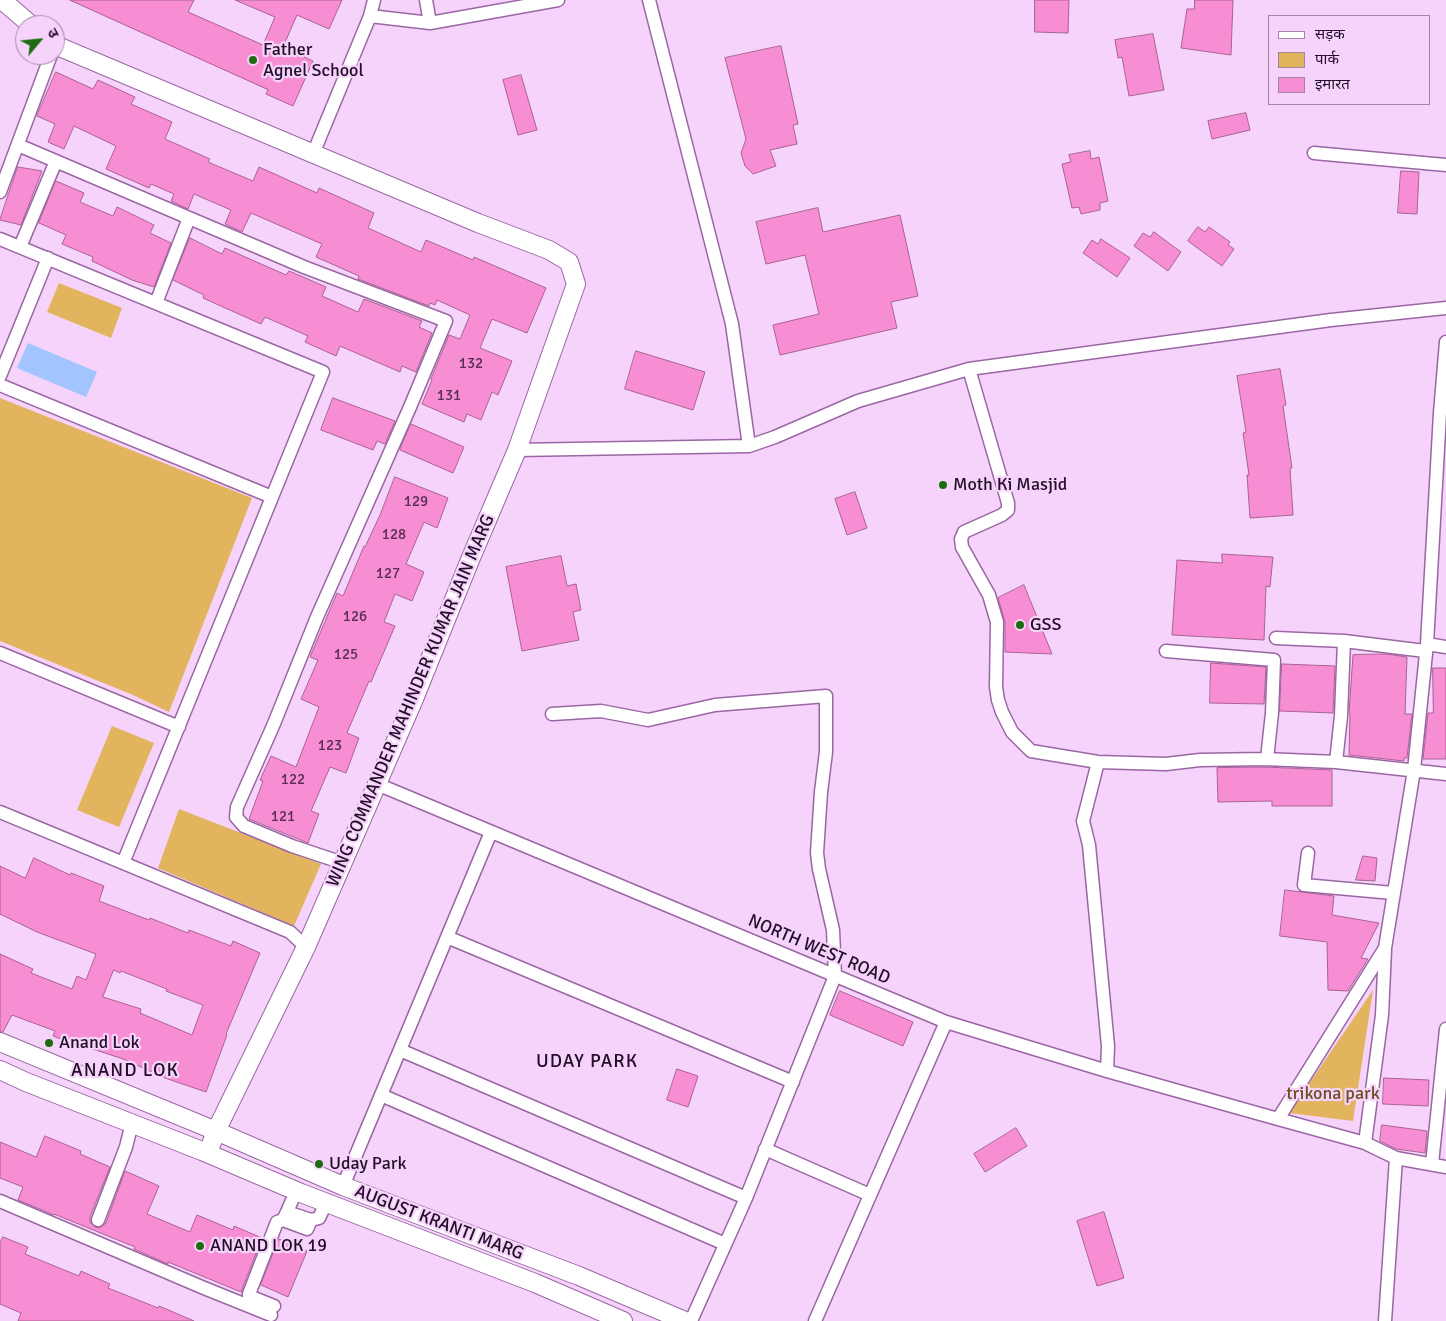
<!DOCTYPE html>
<meta charset="utf-8">
<style>
body{margin:0}
#map{position:relative;width:1446px;height:1321px;overflow:hidden;background:#f5d3fb;font-family:Signika,"Noto Sans Devanagari",sans-serif}
canvas{display:block}
.legend{position:absolute;left:1268px;top:15px;width:162px;height:90px;box-sizing:border-box;background:#f5d3fb;border:1px solid #a184a6;margin:0;padding:6px 9px;list-style:none;font-size:15px;color:#230e27}
.legend li{display:flex;align-items:center;gap:10px;height:25px}
.legend b{width:25px;border:1px solid #a184a6}
.north{position:absolute;left:15px;top:15px;width:50px;height:50px;box-sizing:border-box;background:#f5d3fb;border:1px solid #a184a6;border-radius:50%;rotate:62deg;font-size:14px;font-weight:700;line-height:20px;text-align:center;color:#230e27}
.north::after{content:'';display:block;margin:auto;width:18px;height:22px;background:#1d6c10;clip-path:polygon(50% 0,100% 100%,50% 72%,0 100%)}
</style>
<div id="map">
<canvas width="1446" height="1321"></canvas>
<ul class="legend">
<li><b style="height:6px;background:#fff"></b>सड़क</li>
<li><b style="height:14px;background:#e3b45e"></b>पार्क</li>
<li><b style="height:14px;background:#f78dd3"></b>इमारत</li>
</ul>
<div class="north">उ</div>
</div>
<script>
const g = document.querySelector('canvas').getContext('2d');
g.lineJoin = 'round';
function fill(path, color) {
  g.fillStyle = color;
  g.fill(path, 'evenodd');
}
function trace(path, color, width, dash) {
  g.strokeStyle = color;
  g.lineWidth = width;
  g.lineCap = dash ? 'butt' : 'round';
  g.setLineDash(dash || []);
  g.stroke(path);
}
function label(font, color, halo, rows, align = 'center') {
  g.font = font + ' Signika,sans-serif';
  g.lineWidth = 4.5;
  g.setLineDash([]);
  g.textBaseline = 'middle';
  g.strokeStyle = halo;
  g.fillStyle = color;
  for (const [text, x, y, turn = 0] of rows) {
    g.save();
    g.translate(x, y);
    g.rotate((+turn || 0) * Math.PI / 180);
    g.textAlign = isNaN(turn) ? turn : align;
    if (halo) g.strokeText(text, 0, 0);
    g.fillText(text, 0, 0);
    g.restore();
  }
}
fill(new Path2D(`
 M59,283L122,308L111,338L47,312Z
 M0,398L252,498L169,712L133,695L0,641Z
 M112,726L154,743L119,827L77,810Z
 M179,809L321,864L294,926L158,868Z
 M1373,990L1353,1121L1289,1113Z`), '#e3b45e');
fill(new Path2D(`
 M28,343L97,372L86,397L17,368Z`), '#a2c4ff');
const building = new Path2D(`
 M70,0H194L188,12L263,45L275,17L235,0H342L329,29L297,15L283,47L313,61L293,106L266,94L268,90Z
 M1035,0H1069L1068,33L1035,32Z
 M1195,0H1233L1231,55L1181,48L1187,9H1194Z
 M1153,34L1164,90L1129,96L1122,57L1118,58L1115,40Z
 M781,46L798,124L793,125L797,144L770,150L776,166L753,174L745,166L741,153L746,139L725,58Z
 M56,72L93,89L98,80L135,97L131,104L172,122L165,139L210,159L208,162L253,181L259,167L317,193L319,188L374,213L368,228L421,252L426,240L473,260L474,257L546,288L527,333L492,319L480,348L512,361L498,395L492,392L481,420L467,414L464,422L422,404L432,380L431,379L449,335L460,339L470,315L437,300L435,305L430,303L429,306L358,279L359,276L316,257L322,244L251,213L242,232L225,224L231,210L194,194L188,209L171,201L174,194L151,184L149,188L106,169L116,146L74,126L64,149L48,142L55,124L37,116Z
 M521,75L537,130L518,135L503,80Z
 M1246,113L1250,130L1212,139L1208,121Z
 M1090,151L1091,159L1099,157L1108,201L1100,203V210L1081,214L1079,207L1072,208L1062,164L1071,162L1069,155Z
 M18,167L42,171L21,225L0,220Z
 M1401,171L1419,172L1417,214L1398,213Z
 M56,181L84,193L80,202L113,216L117,207L154,225L150,233L171,243L154,287L132,280L92,261L93,257L62,244L66,235L39,223Z
 M818,208L823,232L900,215L918,296L891,302L897,328L780,355L773,325L819,314L805,255L766,264L756,222Z
 M1198,227L1205,232L1209,227L1230,242L1228,245L1234,249L1222,266L1188,241Z
 M1154,232L1181,252L1168,271L1134,246L1143,233L1150,237Z
 M190,238L222,254L225,248L286,275L289,271L326,287L322,296L358,312L364,299L422,321L419,327L432,333L416,372L402,366L400,372L340,346L336,356L305,342L308,336L265,317L261,324L203,298L204,295L173,280Z
 M1101,239L1130,258L1117,277L1083,253L1092,240L1098,244Z
 M636,351L705,372L693,410L625,389Z
 M1280,369L1286,405L1283,406L1292,468H1290L1293,515L1250,518L1247,475H1249L1243,433L1246,432L1237,376Z
 M333,398L395,421L385,444L377,441L373,450L321,430Z
 M411,424L464,447L453,473L400,450Z
 M395,477L448,498L437,528L424,522L406,564L424,572L412,601L395,594L384,622L395,626L371,682L369,681L347,733L359,738L346,773L330,767L311,811L319,814L308,843L249,819L263,781L260,780L271,756L296,767L319,707L301,699L318,660L310,657L337,593L343,596L364,546L365,547L380,515Z
 M855,492L867,528L847,535L835,499Z
 M1222,554L1273,557L1270,587L1266,586L1264,640L1172,635L1177,560L1222,563Z
 M561,556L567,586L576,584L581,610L573,612L579,640L522,651L506,567Z
 M1024,585L1052,654L1005,652V622L998,598Z
 M1386,654L1407,657L1405,714H1412L1407,758H1404V761L1349,755L1350,713H1349L1353,655Z
 M1211,663L1266,667L1264,704L1210,703Z
 M1282,664L1335,666L1333,713L1280,711Z
 M1433,668H1446V759H1423L1428,713H1433Z
 M1264,767L1332,770V806H1272V801L1218,802L1217,768Z
 M1363,856L1377,858L1375,881L1356,880Z
 M34,858L70,875L71,873L104,886L99,901L149,920L150,918L188,933L189,930L231,946L233,941L260,953L226,1034L227,1035L206,1092L168,1079L123,1059L84,1046L83,1048L53,1036L55,1031L12,1015L3,1032H0V954L33,969L31,973L72,989L77,976L86,980L96,954L37,932L0,914V866L25,878ZM114,970L120,973L121,971L167,989L166,991L203,1005L192,1035L140,1013L141,1009L103,997Z
 M1285,890L1334,896L1332,915L1379,923L1361,958L1368,959L1348,991L1328,990L1327,942L1280,936Z
 M840,991L913,1022L903,1046L830,1015Z
 M677,1069L698,1076L688,1107L667,1100Z
 M1384,1078L1429,1080L1428,1106L1383,1104Z
 M1382,1125L1427,1131L1425,1153L1396,1149L1380,1141Z
 M1016,1128L1027,1146L985,1172L974,1154Z
 M45,1136L81,1151L80,1154L110,1167L90,1217V1222L95,1227L100,1228L106,1223L125,1171L159,1186L147,1214L190,1232L197,1215L233,1230L234,1226L262,1238L241,1292L168,1262V1264L134,1249L135,1247L54,1214V1215L18,1200L23,1187L0,1178V1142L36,1157Z
 M1104,1212L1124,1278L1097,1286L1077,1221Z
 M3,1237L28,1247L25,1254L79,1276L81,1271L110,1284L108,1288L158,1308L159,1306L194,1321H18L21,1313L0,1304V1243Z
 M279,1239L307,1251L288,1297L261,1285Z`);
fill(building, '#f78dd3');
trace(building, '#aa6291', 1);
const street = new Path2D(`
 M426,0L430,23
 M649,0L732,324L749,446
 M370,16L430,23L558,0
 M18,145L304,267L446,321L410,407L317,617L273,726L237,807L236,817L244,826L292,846L343,863
 M1314,153L1446,165
 M313,154L370,16L374,0
 M0,192L51,55
 M0,239L323,372L123,863
 M20,247L56,161
 M156,303L189,218
 M969,369L1008,503V510L1002,515L964,532L961,539L962,547L989,595L997,622L996,687L998,700L1002,712L1012,732L1031,751L1098,762L1166,764L1200,760L1264,759L1336,762L1446,774
 M0,376L48,258
 M0,385L272,497
 M517,450L749,446L775,437L858,401L969,369L1331,320L1446,308
 M1276,638L1344,641L1425,651
 M1427,644L1446,647
 M1166,651L1274,660L1272,713L1267,759
 M0,653L179,727
 M552,714L601,711L648,720L715,705L826,696V752L821,792L817,853L819,869L833,930L835,976L746,1198L691,1321
 M1098,762L1083,821L1089,845L1108,1046L1107,1071
 M1336,762L1341,716L1344,641
 M377,784L946,1022L1107,1071L1278,1119L1385,948L1414,770L1427,644L1440,413L1446,342
 M0,812L290,932L306,947
 M1308,853L1304,885L1393,893
 M447,937L793,1082
 M400,1050L746,1198
 M381,1095L725,1244
 M1278,1119L1365,1143L1396,1158L1446,1167
 M1365,1143L1382,1015L1385,950
 M765,1149L870,1195
 M1432,1164L1446,1029
 M343,1186L491,832
 M296,1191L287,1212L311,1220L319,1218L326,1203
 M0,1201L204,1288L271,1315
 M98,1220L126,1147L132,1123
 M283,1220L307,1229L311,1220
 M274,1306L249,1296V1294L277,1222L283,1220L287,1212
 M815,1321L946,1022
 M1385,1321L1396,1158`);
const secondary = new Path2D(`
 M2,0L31,25
 M55,45L478,223L549,250L569,262L576,284L517,450L470,560L414,699L306,947L216,1131L208,1153
 M0,1042L216,1131L343,1186L579,1276L685,1321
 M0,1070L26,1082L202,1151L301,1193L535,1283L623,1321`);
trace(street, '#9b66a4', 15);
trace(secondary, '#9b66a4', 20);
trace(street, '#fff', 12);
trace(secondary, '#fff', 18);
for (const [x, y, r, color] of [
 [253,60,5,"#1d6c10"],
 [943,485,5,"#1d6c10"],
 [1020,625,5,"#1d6c10"],
 [49,1043,5,"#1d6c10"],
 [319,1164,5,"#1d6c10"],
 [200,1246,5,"#1d6c10"]
]) {
  const dot = new Path2D();
  dot.arc(x, y, r, 0, 2 * Math.PI);
  g.fillStyle = color;
  g.fill(dot);
  trace(dot, '#f5d3fb', 2);
}
label('15px', '#582e52', null, [
 ["132",471,364],
 ["131",449,396],
 ["129",416,502],
 ["128",394,535],
 ["127",388,574],
 ["126",355,617],
 ["125",346,655],
 ["123",330,746],
 ["122",293,780],
 ["121",283,817]
]);
label('18px', '#230e27', '#f5d3fb', [
 ["Father",263,50],
 ["Agnel School",263,71],
 ["Moth Ki Masjid",953,485],
 ["GSS",1030,625],
 ["Anand Lok",59,1043],
 ["Uday Park",329,1164],
 ["ANAND LOK 19",210,1246]
], 'left');
label('18px', '#230e27', '#f5d3fb', [
 ["WING COMMANDER MAHINDER KUMAR JAIN MARG",411,701,-67],
 ["NORTH WEST ROAD",819,950,23],
 ["AUGUST KRANTI MARG",439,1223,21]
]);
label('18px', '#684f1f', '#f5d3fb', [
 ["trikona park",1333,1094]
]);
g.letterSpacing = '1px';
label('19px', '#230e27', '#f5d3fb', [
 ["UDAY PARK",587,1062],
 ["ANAND LOK",125,1071]
]);
g.letterSpacing = '0px';
</script>
